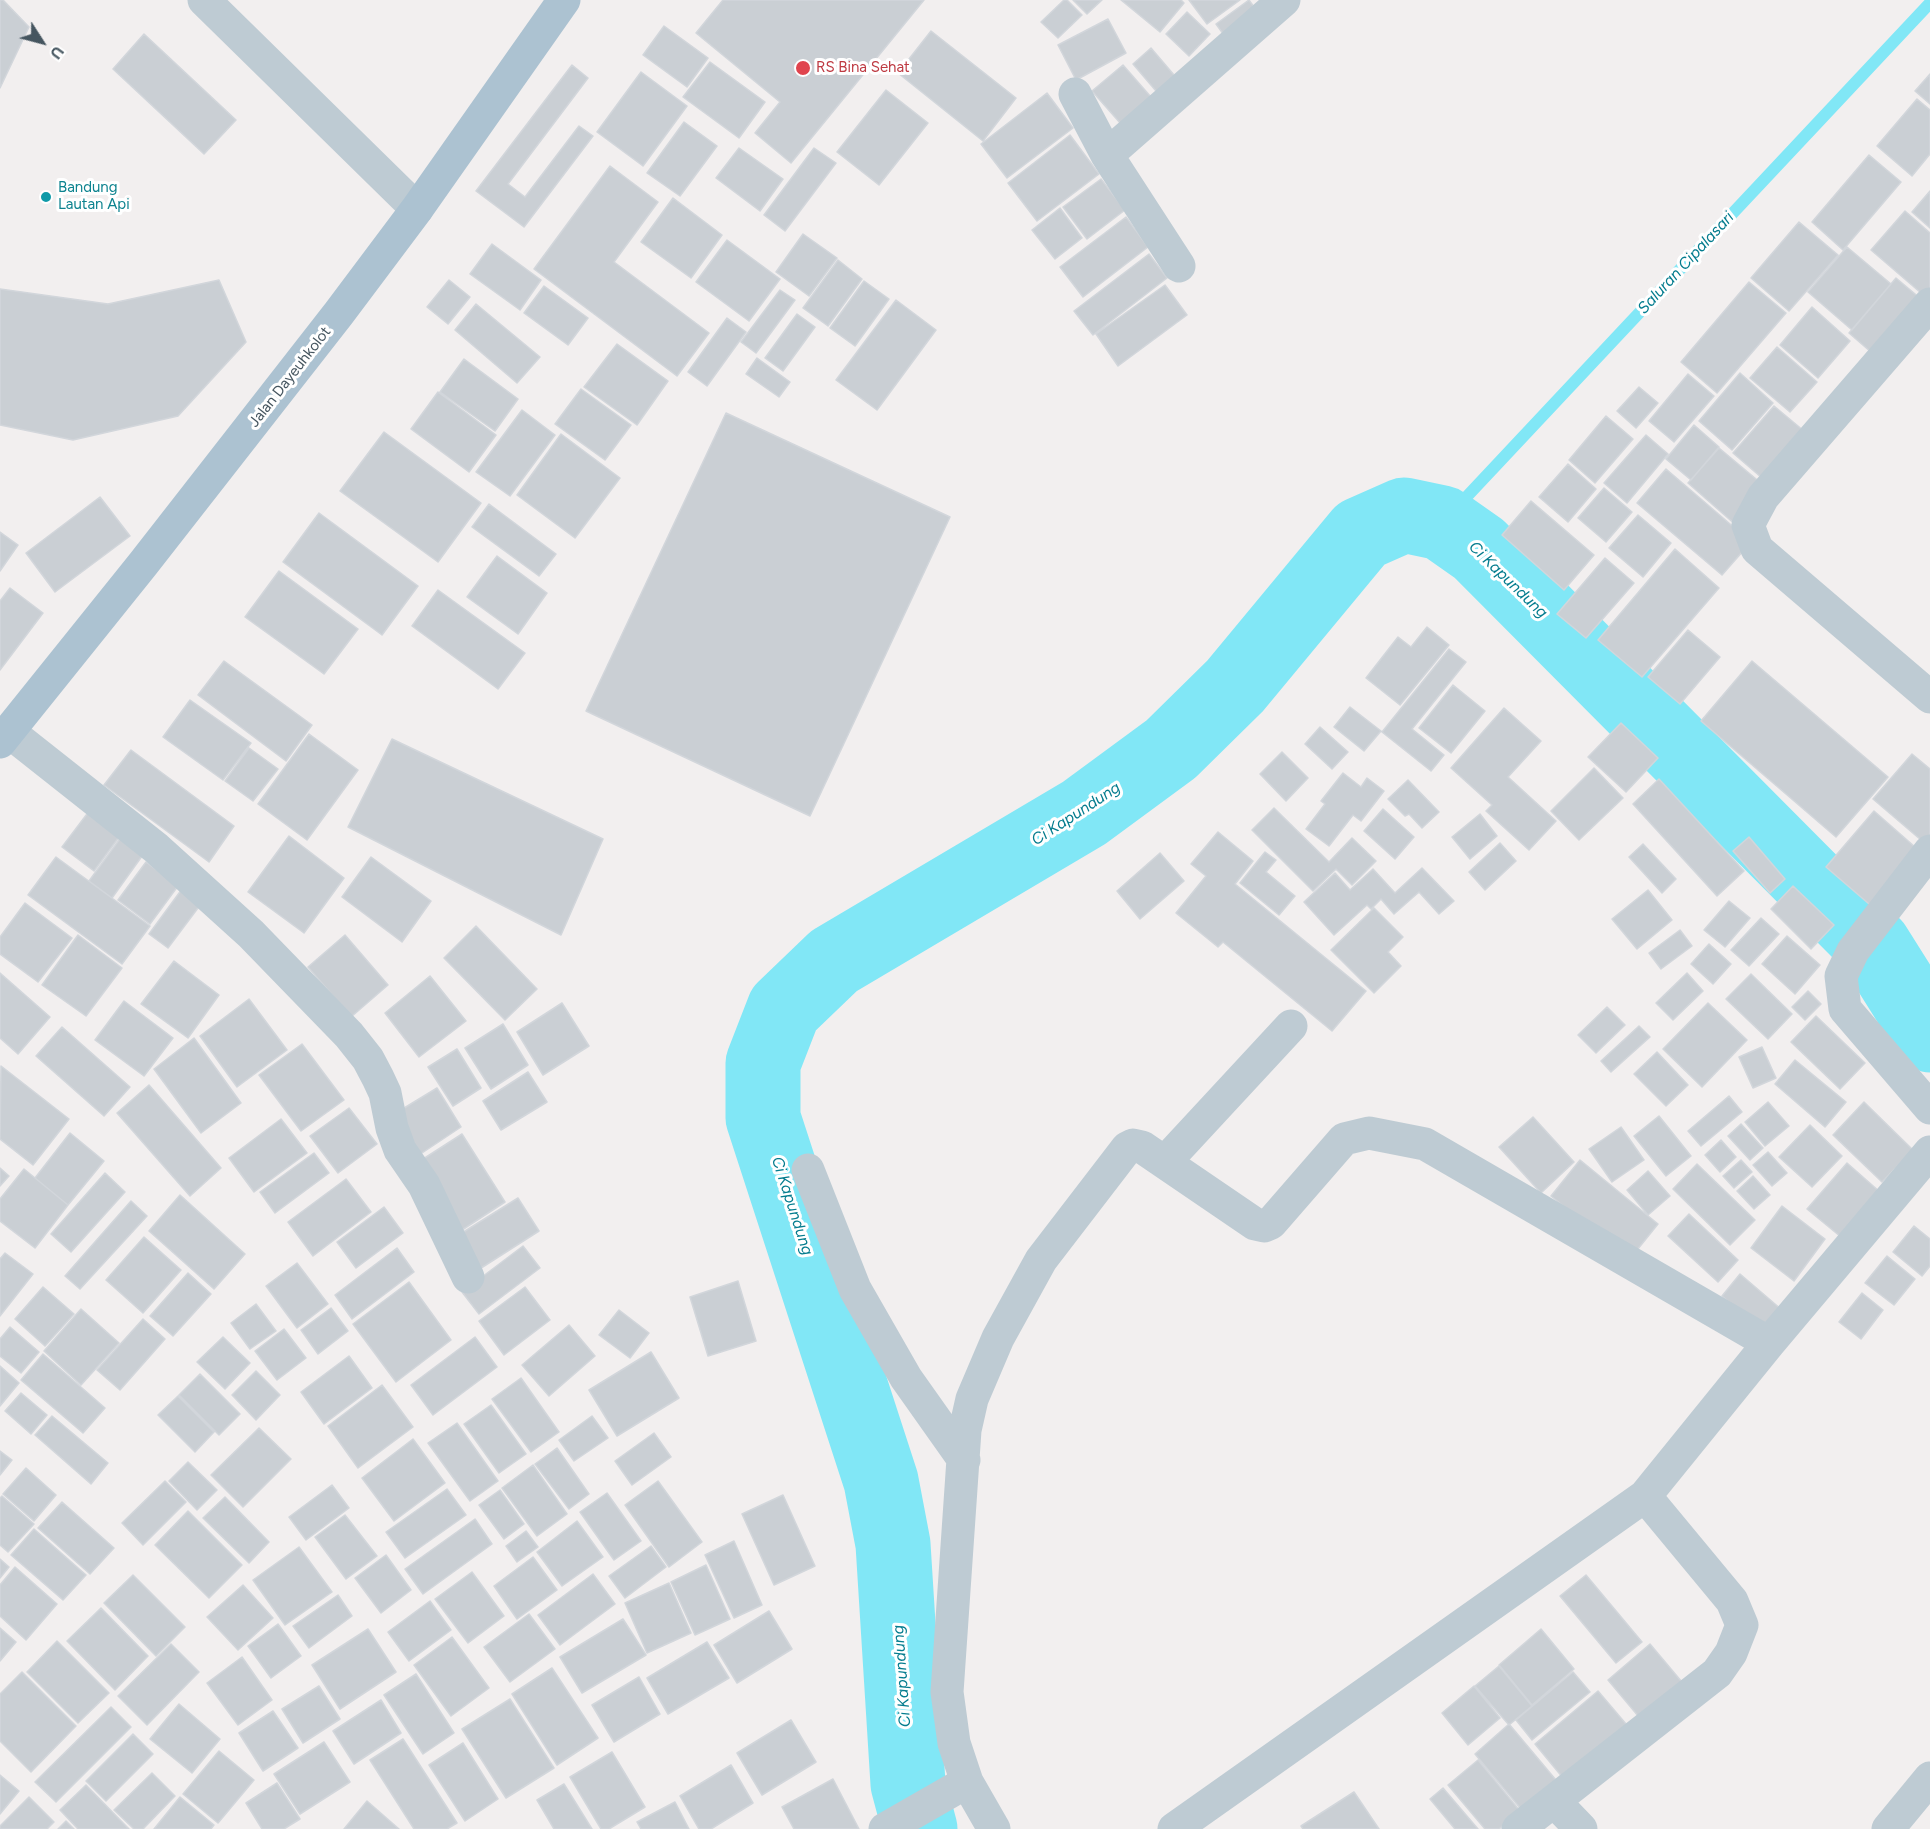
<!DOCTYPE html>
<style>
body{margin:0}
#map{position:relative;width:1930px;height:1829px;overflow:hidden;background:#f2efef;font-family:Figtree,sans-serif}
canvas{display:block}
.north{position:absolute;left:12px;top:12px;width:60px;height:60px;-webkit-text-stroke:4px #fff;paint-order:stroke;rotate:126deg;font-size:16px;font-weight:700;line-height:24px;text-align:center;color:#45555f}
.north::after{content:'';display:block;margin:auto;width:21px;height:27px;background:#45555f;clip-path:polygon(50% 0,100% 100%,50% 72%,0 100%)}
</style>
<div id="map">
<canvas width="1930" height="1829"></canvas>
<div class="north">U</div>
</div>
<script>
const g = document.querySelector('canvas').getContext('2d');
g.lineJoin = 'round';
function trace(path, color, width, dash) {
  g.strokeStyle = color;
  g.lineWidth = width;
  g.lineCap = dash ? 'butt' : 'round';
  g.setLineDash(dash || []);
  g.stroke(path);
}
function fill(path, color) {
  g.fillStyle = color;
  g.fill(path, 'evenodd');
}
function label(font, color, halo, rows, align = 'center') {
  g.font = font + ' Figtree,sans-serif';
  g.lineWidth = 6;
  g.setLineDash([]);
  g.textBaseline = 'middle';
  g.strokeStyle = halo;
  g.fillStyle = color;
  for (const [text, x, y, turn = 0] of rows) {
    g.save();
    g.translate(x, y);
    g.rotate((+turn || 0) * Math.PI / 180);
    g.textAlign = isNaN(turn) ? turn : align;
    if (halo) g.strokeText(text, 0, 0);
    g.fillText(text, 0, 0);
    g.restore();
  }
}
trace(new Path2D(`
 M1442,523L1930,3`), '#81e7f6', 12);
trace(new Path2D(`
 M920,1829L908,1784L893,1544L881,1481L763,1118V1063L784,1009L834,961L1084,813L1171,749L1235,686L1361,534L1404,515L1442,523L1479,549L1874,946L1930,1035`), '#81e7f6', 75);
const building = new Path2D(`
 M0,0H3L29,27L0,88Z
 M723,0H924L791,163L755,133L780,102L696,33Z
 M1064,0H1067L1082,15L1058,38L1041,22Z
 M1073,0H1102L1087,14Z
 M1121,0H1181L1184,3L1160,32Z
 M1189,0H1240L1207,24Z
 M1249,0L1262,18L1229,42L1216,24Z
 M1187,12L1210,34L1189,56L1166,34Z
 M1108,19L1126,53L1076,80L1058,45Z
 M664,26L708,58L687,87L643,55Z
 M931,31L1016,98L983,141L898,73Z
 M144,34L236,120L204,154L113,69Z
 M1151,48L1180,82L1162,98L1133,64Z
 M710,62L765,102L739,138L683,97Z
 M572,65L588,78L508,184L525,197L579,126L593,136L524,227L476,191Z
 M1123,65L1158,105L1128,132L1092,91Z
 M641,72L687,106L643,166L597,132Z
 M1930,74V104L1915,91Z
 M886,90L928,123L879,185L837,152Z
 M1047,93L1073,128L1007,178L981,144Z
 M1917,99L1930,110V154L1912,176L1877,146Z
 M684,122L717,146L680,196L647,173Z
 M1070,135L1099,174L1037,221L1008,183Z
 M739,148L783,179L760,211L716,178Z
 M814,148L836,163L785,231L764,215Z
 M1869,155L1901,182L1843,250L1812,222Z
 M610,166L658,202L614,262L709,333L677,376L534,269Z
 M1101,179L1125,210L1087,239L1063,207Z
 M1930,191V228L1912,212Z
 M673,198L722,235L691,278L641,242Z
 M1060,208L1082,238L1055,259L1032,230Z
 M1905,211L1930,233V298L1928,299L1871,250Z
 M1126,217L1148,247L1083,297L1060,267Z
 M1799,222L1838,255L1789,311L1751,278Z
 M803,234L837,258L809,296L776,272Z
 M727,240L780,279L749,321L696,282Z
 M492,244L541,280L520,310L470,274Z
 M1847,247L1891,284L1852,330L1808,292Z
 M1149,254L1167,278L1093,335L1074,311Z
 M838,260L862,279L828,326L803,308Z
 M1896,278L1927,304L1879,359L1849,333Z
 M219,280L246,342L178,416L73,440L0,425V289L108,304Z
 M449,280L470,297L448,324L427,307Z
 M864,281L889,299L855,346L830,328Z
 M1749,282L1786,313L1717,393L1681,362Z
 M1165,285L1187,315L1118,366L1096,334Z
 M544,286L588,318L568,345L524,313Z
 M780,290L795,300L756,353L741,342Z
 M896,300L936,330L877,410L836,380Z
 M476,304L540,357L517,383L455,330Z
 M1812,307L1850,341L1818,378L1780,345Z
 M797,314L815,327L783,371L765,358Z
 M727,318L746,332L707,386L688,372Z
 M617,344L668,381L637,425L584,387Z
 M1777,347L1817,382L1790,412L1750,378Z
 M757,358L790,382L779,397L746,374Z
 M464,359L518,399L495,431L440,392Z
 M1740,373L1773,403L1732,450L1699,421Z
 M1688,374L1714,396L1674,442L1649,421Z
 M1639,387L1658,403L1636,428L1617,411Z
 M581,389L631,425L605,460L555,424Z
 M438,392L496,435L469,472L411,429Z
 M1774,406L1810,436L1769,484L1733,453Z
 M522,410L555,435L510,496L476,472Z
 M726,413L950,517L810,816L586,711Z
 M1606,416L1633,439L1595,483L1569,460Z
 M1694,425L1719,447L1691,480L1666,459Z
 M384,432L481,503L438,562L340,491Z
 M561,434L620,478L575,538L517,495Z
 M1646,435L1668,454L1627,503L1604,483Z
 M1719,448L1768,489L1737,526L1688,483Z
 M1568,464L1596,489L1568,522L1539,497Z
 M1666,469L1751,542L1722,575L1637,503Z
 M1604,488L1632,512L1606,542L1578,518Z
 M100,497L130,536L55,592L26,553Z
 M1531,501L1594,555L1564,590L1502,535Z
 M489,504L556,554L539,576L472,527Z
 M319,513L418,586L382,635L283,562Z
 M1638,515L1671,543L1643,577L1609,548Z
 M0,532L18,545L0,571Z
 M1675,549L1719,588L1642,677L1598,640Z
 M497,556L547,593L518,634L467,597Z
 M1605,558L1634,583L1586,638L1557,614Z
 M279,571L358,629L324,674L245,617Z
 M10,588L43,613L0,670V601Z
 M438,590L525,653L498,689L412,626Z
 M1427,627L1449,645L1400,705L1366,678L1398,637L1411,647Z
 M1688,630L1720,657L1680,704L1648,677Z
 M1449,649L1466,662L1412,729L1444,755L1431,771L1382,732Z
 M224,661L312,725L286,761L198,695Z
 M1752,661L1888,777L1836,837L1701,721Z
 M1453,685L1485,711L1451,753L1419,728Z
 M190,700L251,743L223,780L163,737Z
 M1350,707L1381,731L1364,751L1334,727Z
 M1504,708L1541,741L1508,777L1556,821L1529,850L1486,811L1492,805L1451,768Z
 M1621,723L1658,758L1626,792L1588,757Z
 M1320,727L1348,752L1332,769L1305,744Z
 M309,734L358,770L307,840L258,804Z
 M392,739L603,839L561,935L348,827Z
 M249,748L278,769L253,801L225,781Z
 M131,750L234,826L209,862L104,785Z
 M1282,752L1308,778L1286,801L1260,774Z
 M1912,754L1930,769V843L1928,846L1873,799Z
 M1594,768L1623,798L1579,840L1551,811Z
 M1343,773L1361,787L1367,778L1384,791L1361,821L1353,815L1329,846L1306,829L1325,804L1321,801Z
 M1659,779L1744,871L1717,896L1633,804Z
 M1408,780L1439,812L1422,828L1409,814L1405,816L1388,799Z
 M1274,808L1329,862L1352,838L1376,861L1352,885L1336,869L1313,891L1252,830Z
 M1383,809L1414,837L1395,859L1364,831Z
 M90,810L122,833L94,871L62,847Z
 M1874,811L1923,854L1876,910L1826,867Z
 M1480,814L1497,836L1470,859L1452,837Z
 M1218,832L1253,861L1235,884L1366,991L1332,1031L1223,942L1218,947L1176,913L1206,876L1191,864Z
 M122,836L145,852L112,898L89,881Z
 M289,836L344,878L304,933L248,892Z
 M1749,837L1785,879L1770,893L1733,851Z
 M1500,843L1516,861L1485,890L1469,872Z
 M1643,844L1676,879L1662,893L1629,857Z
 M1265,852L1276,860L1266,872L1295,896L1279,915L1240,883Z
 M1160,853L1184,881L1140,919L1117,891Z
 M56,857L150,926L122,964L28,895Z
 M371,857L431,901L402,942L342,897Z
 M146,862L178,886L150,924L118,900Z
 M1422,868L1454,901L1439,914L1419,892L1394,914L1381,899L1371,909L1367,905L1334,935L1304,902L1335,873L1350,890L1373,869L1395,893Z
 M1793,886L1834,925L1811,949L1771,909Z
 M182,889L201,904L168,948L149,934Z
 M1648,890L1672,920L1637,949L1612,919Z
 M1729,901L1750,918L1725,947L1704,930Z
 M25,903L72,938L38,982L0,954V937Z
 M1374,908L1403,937L1388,952L1401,966L1374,993L1331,950Z
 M1761,918L1779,934L1749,966L1731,950Z
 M476,926L537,989L505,1020L444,958Z
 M1680,930L1692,946L1661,969L1649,953Z
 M78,935L122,968L86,1016L42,985Z
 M345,935L388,985L351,1017L308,967Z
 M1787,936L1820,965L1795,994L1762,964Z
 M1709,944L1731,964L1713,984L1691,964Z
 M174,961L219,995L188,1038L141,1004Z
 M0,973L50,1017L18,1054L0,1038Z
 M1687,973L1703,991L1673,1020L1656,1003Z
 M1751,974L1792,1014L1768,1039L1726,999Z
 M430,976L466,1021L419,1057L385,1013Z
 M1808,991L1821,1004L1805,1020L1792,1007Z
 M249,999L287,1050L237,1087L200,1036Z
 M124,1001L173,1038L144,1076L95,1040Z
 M562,1003L589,1046L543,1075L517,1032Z
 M1708,1003L1747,1040L1702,1087L1663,1049Z
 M1607,1007L1625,1025L1596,1053L1578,1035Z
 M1816,1016L1865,1063L1840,1089L1791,1042Z
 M503,1024L528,1065L491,1089L465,1048Z
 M1639,1026L1650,1037L1611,1072L1601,1061Z
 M62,1027L130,1087L104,1116L36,1056Z
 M194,1038L241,1103L201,1133L154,1069Z
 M302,1044L344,1100L301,1131L259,1075Z
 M1762,1047L1776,1078L1753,1088L1739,1057Z
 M457,1049L481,1088L453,1106L428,1067Z
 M1657,1052L1688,1085L1666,1106L1634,1074Z
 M1795,1060L1846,1102L1825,1127L1775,1084Z
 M1,1066L69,1119L33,1165L0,1139Z
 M528,1072L547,1102L501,1130L483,1101Z
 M149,1085L221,1168L190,1196L117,1113Z
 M437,1088L461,1127L416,1157L391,1116Z
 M1729,1096L1742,1112L1701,1146L1688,1131Z
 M1768,1102L1789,1126L1765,1146L1745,1122Z
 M1864,1102L1913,1150L1882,1182L1833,1135Z
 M349,1108L377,1144L338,1173L310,1136Z
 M1659,1116L1691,1156L1666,1176L1634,1136Z
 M1533,1117L1574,1162L1541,1193L1499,1147Z
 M281,1119L307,1153L254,1192L229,1158Z
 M1741,1124L1763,1148L1750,1160L1728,1136Z
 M1810,1125L1842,1156L1812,1187L1779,1157Z
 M1621,1127L1644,1160L1612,1182L1589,1149Z
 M70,1133L104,1161L68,1205L35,1178Z
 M462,1134L505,1202L462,1230L420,1161Z
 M1721,1140L1736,1157L1720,1172L1705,1155Z
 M1768,1152L1787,1173L1772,1186L1753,1165Z
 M314,1153L329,1173L275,1213L260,1192Z
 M1580,1160L1658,1224L1629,1260L1551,1196Z
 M1741,1160L1752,1172L1734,1188L1723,1176Z
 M1847,1163L1880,1192L1841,1237L1807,1209Z
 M1697,1164L1755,1220L1730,1245L1673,1189Z
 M0,1168L9,1176L0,1186Z
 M24,1169L68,1205L35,1248L0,1221V1199Z
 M1648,1171L1670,1196L1648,1215L1627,1190Z
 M105,1173L125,1192L71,1252L51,1234Z
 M1753,1176L1770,1195L1754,1209L1737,1191Z
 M346,1179L371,1212L313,1256L288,1222Z
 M180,1195L245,1254L214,1289L149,1231Z
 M518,1198L539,1231L478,1270L457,1236Z
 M131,1201L147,1216L80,1289L65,1276Z
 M1782,1206L1825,1239L1794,1281L1751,1248Z
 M384,1207L403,1233L356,1268L337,1242Z
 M1689,1214L1738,1260L1718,1282L1668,1236Z
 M1914,1226L1930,1239V1266L1922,1276L1893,1252Z
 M144,1237L181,1270L143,1313L106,1280Z
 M523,1246L540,1268L479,1314L462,1292Z
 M397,1248L414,1272L352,1319L335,1295Z
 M5,1253L33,1274L0,1316V1259Z
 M1887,1256L1915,1279L1894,1305L1865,1283Z
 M297,1263L328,1304L297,1328L266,1286Z
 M188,1273L211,1294L173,1336L150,1316Z
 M1740,1274L1782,1310L1763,1332L1722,1296Z
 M738,1281L756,1341L708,1356L690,1297Z
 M409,1282L451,1340L396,1382L353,1324Z
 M43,1287L74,1314L45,1346L15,1319Z
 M525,1287L550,1320L504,1355L479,1321Z
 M1862,1293L1883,1310L1861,1339L1839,1322Z
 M256,1304L276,1331L250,1349L231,1323Z
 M331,1308L348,1331L318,1354L301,1330Z
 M81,1309L119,1343L81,1385L44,1351Z
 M619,1310L649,1333L630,1358L599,1335Z
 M143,1319L165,1339L120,1390L97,1370Z
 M569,1325L595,1356L549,1396L522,1365Z
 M10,1327L39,1352L21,1373L0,1356V1339Z
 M284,1329L306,1358L277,1380L255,1351Z
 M223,1337L250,1363L225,1389L197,1362Z
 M475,1337L497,1367L433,1415L411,1385Z
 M651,1352L679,1398L617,1436L589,1390Z
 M43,1354L105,1408L83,1433L21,1380Z
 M349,1356L372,1388L324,1424L301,1392Z
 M0,1366L19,1383L0,1406Z
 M256,1371L280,1395L256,1420L232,1395Z
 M200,1374L240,1414L219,1435L179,1395Z
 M521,1378L559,1432L531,1452L492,1399Z
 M382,1385L413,1427L358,1468L328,1426Z
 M21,1393L47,1415L31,1434L5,1411Z
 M178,1396L214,1432L195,1452L158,1415Z
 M491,1405L526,1454L499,1473L464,1424Z
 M52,1416L108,1463L91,1484L35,1435Z
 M592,1416L608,1438L574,1461L559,1440Z
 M457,1423L498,1481L470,1501L428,1443Z
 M259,1428L291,1459L243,1507L211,1475Z
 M654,1433L671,1457L632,1485L615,1461Z
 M413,1439L445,1483L394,1521L362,1478Z
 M557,1448L589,1494L569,1509L535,1464Z
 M0,1451L12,1460L0,1475Z
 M188,1462L217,1490L197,1510L169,1481Z
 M533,1465L567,1514L537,1536L502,1488Z
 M26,1468L56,1495L34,1521L3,1494Z
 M165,1481L186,1502L143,1545L122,1523Z
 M658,1481L702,1542L669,1567L625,1505Z
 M332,1485L349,1508L306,1540L289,1517Z
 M447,1489L466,1515L405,1558L386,1532Z
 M500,1490L524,1524L504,1539L479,1505Z
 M607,1493L641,1541L614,1560L580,1512Z
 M783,1495L815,1566L774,1585L742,1514Z
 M2,1496L34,1524L8,1552L0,1545V1498Z
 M225,1497L269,1542L249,1563L203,1518Z
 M62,1502L114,1548L90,1574L38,1528Z
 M188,1511L242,1565L209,1598L155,1545Z
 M345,1515L377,1556L346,1579L315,1537Z
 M475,1519L492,1544L423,1594L405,1569Z
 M577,1521L603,1557L562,1586L537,1552Z
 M34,1529L86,1575L63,1600L11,1555Z
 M526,1531L538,1547L517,1562L506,1546Z
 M734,1541L762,1605L734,1618L705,1555Z
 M651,1546L666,1567L625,1598L609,1576Z
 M299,1547L332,1592L285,1625L253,1580Z
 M386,1555L411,1590L381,1613L355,1578Z
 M533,1557L557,1590L517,1619L494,1586Z
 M0,1559L9,1567L0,1578Z
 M706,1565L730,1619L695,1635L671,1582Z
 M15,1567L57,1604L26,1640L0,1616V1585Z
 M472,1572L504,1616L468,1643L435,1599Z
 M593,1574L615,1604L560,1645L538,1615Z
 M133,1575L185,1627L156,1656L104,1603Z
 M1586,1575L1642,1642L1616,1663L1560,1596Z
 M669,1583L691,1633L647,1653L625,1603Z
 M243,1585L273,1618L238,1650L207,1617Z
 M338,1595L352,1616L309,1648L293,1626Z
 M430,1601L451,1630L409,1661L388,1632Z
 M101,1608L148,1656L115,1690L67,1641Z
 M769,1611L792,1649L737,1683L714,1645Z
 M529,1614L555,1649L510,1682L484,1647Z
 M623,1619L646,1655L582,1693L560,1657Z
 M278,1624L301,1656L271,1678L248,1646Z
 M0,1628L16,1642L0,1661Z
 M368,1629L396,1672L340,1709L312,1665Z
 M1541,1629L1574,1669L1532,1705L1499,1665Z
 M452,1637L489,1688L451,1716L414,1665Z
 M57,1641L109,1693L78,1723L27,1672Z
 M707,1642L729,1678L668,1714L647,1678Z
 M171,1644L199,1672L147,1725L118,1696Z
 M1650,1644L1687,1688L1644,1723L1608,1680Z
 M242,1657L272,1700L238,1725L207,1683Z
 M1499,1666L1532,1706L1509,1725L1475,1686Z
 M552,1668L598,1738L557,1765L512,1694Z
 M22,1672L76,1726L31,1772L0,1741V1694Z
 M1573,1672L1590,1692L1532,1740L1516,1720Z
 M416,1674L454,1733L423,1754L384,1695Z
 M639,1677L660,1714L614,1742L592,1705Z
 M319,1686L340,1719L303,1743L282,1709Z
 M1474,1686L1500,1718L1468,1745L1442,1713Z
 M1598,1691L1632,1731L1568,1784L1535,1744Z
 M510,1699L554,1768L506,1798L462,1729Z
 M381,1700L401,1733L354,1764L333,1731Z
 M179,1704L220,1739L192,1773L150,1739Z
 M111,1707L131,1727L56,1802L35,1782Z
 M273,1711L298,1748L263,1771L239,1733Z
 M791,1720L816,1762L762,1795L737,1753Z
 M1509,1724L1561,1786L1526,1815L1475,1754Z
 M133,1734L153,1754L106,1801L86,1781Z
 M403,1739L457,1823L447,1829H414L370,1760Z
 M324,1742L350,1782L300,1814L274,1774Z
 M463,1743L498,1799L465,1821L429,1765Z
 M219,1751L254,1780L218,1823L183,1794Z
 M612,1752L645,1807L609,1829H601L570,1777Z
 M1478,1760L1520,1811L1499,1829H1485L1448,1785Z
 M731,1765L753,1803L711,1829H699L680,1796Z
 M152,1773L175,1796L143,1829H134L114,1810Z
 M0,1775L19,1791L0,1814Z
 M833,1779L859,1829H794L782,1807Z
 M277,1783L300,1819L284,1829H262L246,1803Z
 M564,1784L592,1829H554L537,1800Z
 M86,1785L129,1829H78L60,1810Z
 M1443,1788L1478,1829H1455L1430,1799Z
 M1354,1792L1379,1829H1303L1301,1826Z
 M29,1797L54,1822L47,1829H0V1826Z
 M180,1797L214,1825L211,1829H154Z
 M367,1801L399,1829H344Z
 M675,1802L689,1829H641L637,1822Z
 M66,1821L74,1829H58Z`);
fill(building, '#cacfd4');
trace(building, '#d2d6db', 1.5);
trace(new Path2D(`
 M204,0L417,209
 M1075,94L1107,155L1179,266
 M1107,155L1284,0
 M1930,304L1763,497L1748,525L1757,549L1930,697
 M8,731L156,848L251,934L349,1035L368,1059L378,1078L385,1093L392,1128L400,1150L424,1185L468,1277
 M1930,851L1853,951L1841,976L1845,1009L1930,1108
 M1165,1162L1291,1026
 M808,1170L855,1289L906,1378L964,1460
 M1554,1801L1581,1829
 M885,1829L967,1782
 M994,1829L967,1782L954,1743L947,1692L965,1430L972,1399L998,1338L1041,1260L1127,1148L1133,1145L1142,1147L1255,1224L1264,1226L1271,1223L1344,1139L1369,1133L1425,1144L1769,1343
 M1174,1829L1645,1496L1769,1343L1930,1152
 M1518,1829L1717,1673L1731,1653L1742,1625L1732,1601L1645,1496
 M1888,1829L1930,1778`), '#becbd3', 33);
trace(new Path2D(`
 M0,742L143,564L339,313L417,209L564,0`), '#acc2d1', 33);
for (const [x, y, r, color] of [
 [803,68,8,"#e0444e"],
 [46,197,6,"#0f9aa8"]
]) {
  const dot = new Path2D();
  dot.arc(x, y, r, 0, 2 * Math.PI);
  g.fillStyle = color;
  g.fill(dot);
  trace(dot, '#fff', 2);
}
label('15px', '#be3a42', '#fff', [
 ["RS Bina Sehat",816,68]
], 'left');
label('15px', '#0d838f', '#fff', [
 ["Bandung",58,188],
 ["Lautan Api",58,205]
], 'left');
label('15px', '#45555f', '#fff', [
 ["Jalan Dayeuhkolot",290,377,-52]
]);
label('italic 16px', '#047c8e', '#fff', [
 ["Saluran Cipalasari",1686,263,-47],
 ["Ci Kapundung",1508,580,44],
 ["Ci Kapundung",1076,814,-33],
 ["Ci Kapundung",792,1206,72],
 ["Ci Kapundung",902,1676,-94]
]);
</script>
